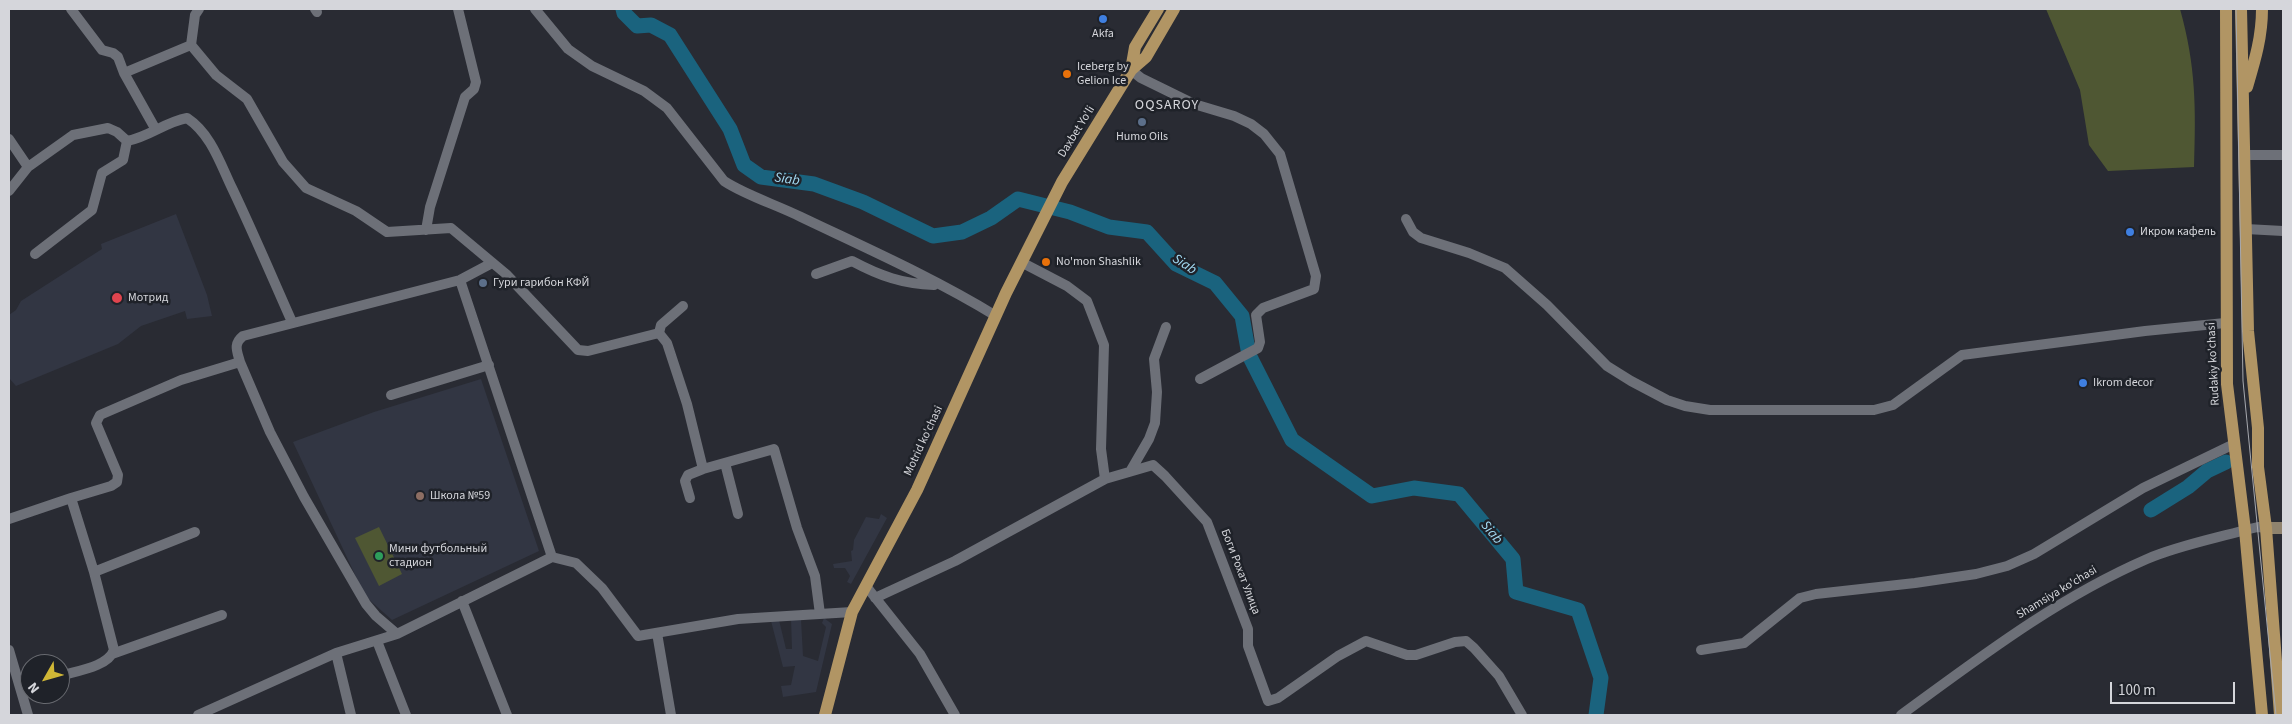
<!DOCTYPE html>
<meta charset="utf-8">
<style>
body{margin:0}
#map{position:relative;width:2292px;height:724px;overflow:hidden;background:#292b33;font-family:"Source Sans 3",sans-serif}
canvas{display:block}
.frame{position:absolute;inset:0;border:10px solid #d5d6db;pointer-events:none}
.north{position:absolute;left:20px;top:654px;width:50px;height:50px;box-sizing:border-box;background:#1f2229;border:1px solid #686a70;border-radius:50%;rotate:232deg;font-size:14px;font-weight:700;line-height:20px;text-align:center;color:#d5d6db}
.north::after{content:'';display:block;margin:auto;width:18px;height:22px;background:#d0b736;clip-path:polygon(50% 0,100% 100%,50% 72%,0 100%)}
.scale{position:absolute;left:2110px;top:682px;width:125px;height:22px;box-sizing:border-box;border:2px solid #d5d6db;border-top:0;padding-left:6px;font-size:15px;line-height:18px;white-space:nowrap;color:#d5d6db;-webkit-text-stroke:4px #1f2229;paint-order:stroke}
</style>
<div id="map">
<canvas width="2292" height="724"></canvas>
<div class="frame"></div>
<div class="north">N</div>
<div class="scale">100 m</div>
</div>
<script>
const g = document.querySelector('canvas').getContext('2d');
g.lineJoin = 'round';
function fill(path, color) {
  g.fillStyle = color;
  g.fill(path, 'evenodd');
}
function trace(path, color, width, dash) {
  g.strokeStyle = color;
  g.lineWidth = width;
  g.lineCap = dash ? 'butt' : 'round';
  g.setLineDash(dash || []);
  g.stroke(path);
}
function label(font, color, halo, rows, align = 'center') {
  g.font = font + ' "Source Sans 3",sans-serif';
  g.lineWidth = 5;
  g.setLineDash([]);
  g.textBaseline = 'middle';
  g.strokeStyle = halo;
  g.fillStyle = color;
  for (const [text, x, y, turn = 0] of rows) {
    g.save();
    g.translate(x, y);
    g.rotate((+turn || 0) * Math.PI / 180);
    g.textAlign = isNaN(turn) ? turn : align;
    if (halo) g.strokeText(text, 0, 0);
    g.fillText(text, 0, 0);
    g.restore();
  }
}
fill(new Path2D(`
 M176,214L207,295L212,316L187,319L185,311L141,326L118,344L16,386L9,378V315L16,310L21,301L102,249L101,244Z
 M481,379L539,551L392,620L365,596L293,442L374,412Z
 M881,514L887,518L851,584L847,582L850,576L845,568H834L833,564L852,561L851,551L853,550L854,540L866,517L879,519Z
 M824,618L832,624L816,692L783,697L781,686L791,685L795,666L783,667L771,621L779,620L786,649H792L791,619H801L803,656L818,661L826,627L822,623Z`), '#323643');
fill(new Path2D(`
 M2046,9H2180C2196,66 2196,108 2194,167L2108,171L2089,145L2080,90Z
 M379,527L402,574L379,586L355,538Z`), '#4f5733');
trace(new Path2D(`
 M623,9L624,13L637,26L651,25L670,35L730,129L744,165L761,177L814,184L863,202L933,236L962,232L991,218L1018,199L1070,212L1109,227L1147,232L1176,264L1215,283L1242,316L1249,355L1292,440L1372,496L1414,488L1459,494L1513,559L1516,592L1578,610L1601,678L1596,715
 M2151,510L2188,487L2207,471L2226,462`), '#1a637e', 15);
trace(new Path2D(`
 M71,9L102,50L113,53L118,57L124,73L156,130
 M199,9L195,15L191,45L216,75L247,99L283,162L306,188L356,211L387,232L451,228L506,274L578,350L588,351L659,333L667,343L687,404L703,469L774,449L797,528L815,576L820,614
 M315,9L317,12
 M535,9L568,49L592,66L644,91L667,108L724,181C745,195 777,205 801,217C866,248 934,278 996,316
 M1131,70L1141,78L1194,104L1234,116L1251,124L1264,134L1280,154L1316,276L1314,289L1263,308L1256,315L1260,342L1258,348L1200,379
 M124,73L191,45
 M9,139L28,167
 M2244,155H2283
 M9,191L28,167L73,135L108,128L117,132L127,141C149,137 165,122 187,118C211,134 220,163 232,188C253,232 272,277 292,322
 M1406,219L1413,232L1421,238L1469,253L1505,268L1547,305L1607,366L1631,381L1667,400L1685,406L1710,410H1874L1893,405L1962,355L2145,331L2225,323
 M2246,229L2283,231
 M426,230L430,207L465,97L474,89L476,82L458,9
 M35,254L92,210L102,173L123,160L127,141
 M1021,262L1067,286L1087,301L1104,345L1101,449L1105,479
 M816,274L852,261C880,276 903,284 934,285
 M460,280L552,557
 M659,333L661,325L683,306
 M240,362C237,351 233,344 243,336L460,280L492,263
 M391,395L489,365
 M725,463L738,514
 M1131,470L1149,439L1155,423L1157,392L1154,359L1166,327
 M71,498L111,486L117,482L118,475L96,423L100,415L181,380L240,362L270,432L304,497L366,604L376,616L397,634
 M690,498L685,481L688,475L703,469
 M9,519L71,498L94,572L114,650C108,667 76,671 60,676
 M94,572L195,532
 M866,586L920,654L955,715
 M875,598L955,561L1105,479L1153,465L1165,476L1207,522L1248,629V646L1268,701L1278,698L1338,656L1366,641L1407,655H1416L1455,642L1466,641L1474,648L1499,676L1522,715
 M462,601L507,715
 M657,633L671,715
 M377,641L406,715
 M9,650L28,715
 M1701,650L1744,643L1800,598L1816,594L1915,583L1976,574L2007,566L2034,554L2143,488L2234,444
 M336,653L351,715
 M112,654L222,615
 M198,715L336,653L397,634L552,557L576,563L602,588L638,636L738,619L852,612
 M1901,715C1979,658 2057,598 2147,559C2177,546 2213,539 2245,530L2258,527L2266,528`), '#6d7078', 10);
trace(new Path2D(`
 M2266,528H2283`), '#8f836e', 12);
trace(new Path2D(`
 M2226,9L2227,384L2245,530L2262,715
 M2241,9L2248,331L2258,428V467L2266,528L2280,715
 M1131,70L1135,47L1158,9
 M2247,87C2255,60 2262,37 2262,9
 M825,715L852,612L917,490L1006,293L1062,182L1131,70L1146,57L1174,9`), '#b19564', 12);
trace(new Path2D(`
 M2236,9L2243,381L2276,715`), '#a7a9af', 1);
for (const [x, y, r, color] of [
 [1103,19,5,"#3f7fe0"],
 [1067,74,5,"#e8710a"],
 [1142,122,5,"#5c6f8a"],
 [2130,232,5,"#3f7fe0"],
 [1046,262,5,"#e8710a"],
 [483,283,5,"#5c6f8a"],
 [117,298,6,"#e0444e"],
 [2083,383,5,"#3f7fe0"],
 [420,496,5,"#8d6e63"],
 [379,556,5,"#2e9e5b"]
]) {
  const dot = new Path2D();
  dot.arc(x, y, r, 0, 2 * Math.PI);
  g.fillStyle = color;
  g.fill(dot);
  trace(dot, '#1f2229', 2);
}
label('12px', '#d5d6db', '#1f2229', [
 ["Akfa",1103,34,"center"],
 ["Iceberg by",1077,67],
 ["Gelion Ice",1077,81],
 ["Humo Oils",1142,137,"center"],
 ["Икром кафель",2140,232],
 ["No'mon Shashlik",1056,262],
 ["Гури гарибон КФЙ",493,283],
 ["Мотрид",128,298],
 ["Ikrom decor",2093,383],
 ["Школа №59",430,496],
 ["Мини футбольный",389,549],
 ["стадион",389,563]
], 'left');
label('12px', '#d5d6db', '#1f2229', [
 ["Daxbet Yo'li",1077,132,-58],
 ["Rudakiy ko'chasi",2214,364,-93],
 ["Motrid ko'chasi",924,441,-65],
 ["Боги Рохат Улица",1240,572,69],
 ["Shamsiya ko'chasi",2057,593,-31]
]);
g.letterSpacing = '1px';
label('14px', '#d5d6db', '#1f2229', [
 ["OQSAROY",1167,106]
]);
g.letterSpacing = '0px';
label('italic 14px', '#a4dcf5', '#1f2229', [
 ["Siab",787,180,8],
 ["Siab",1184,265,33],
 ["Siab",1491,533,50]
]);
</script>
